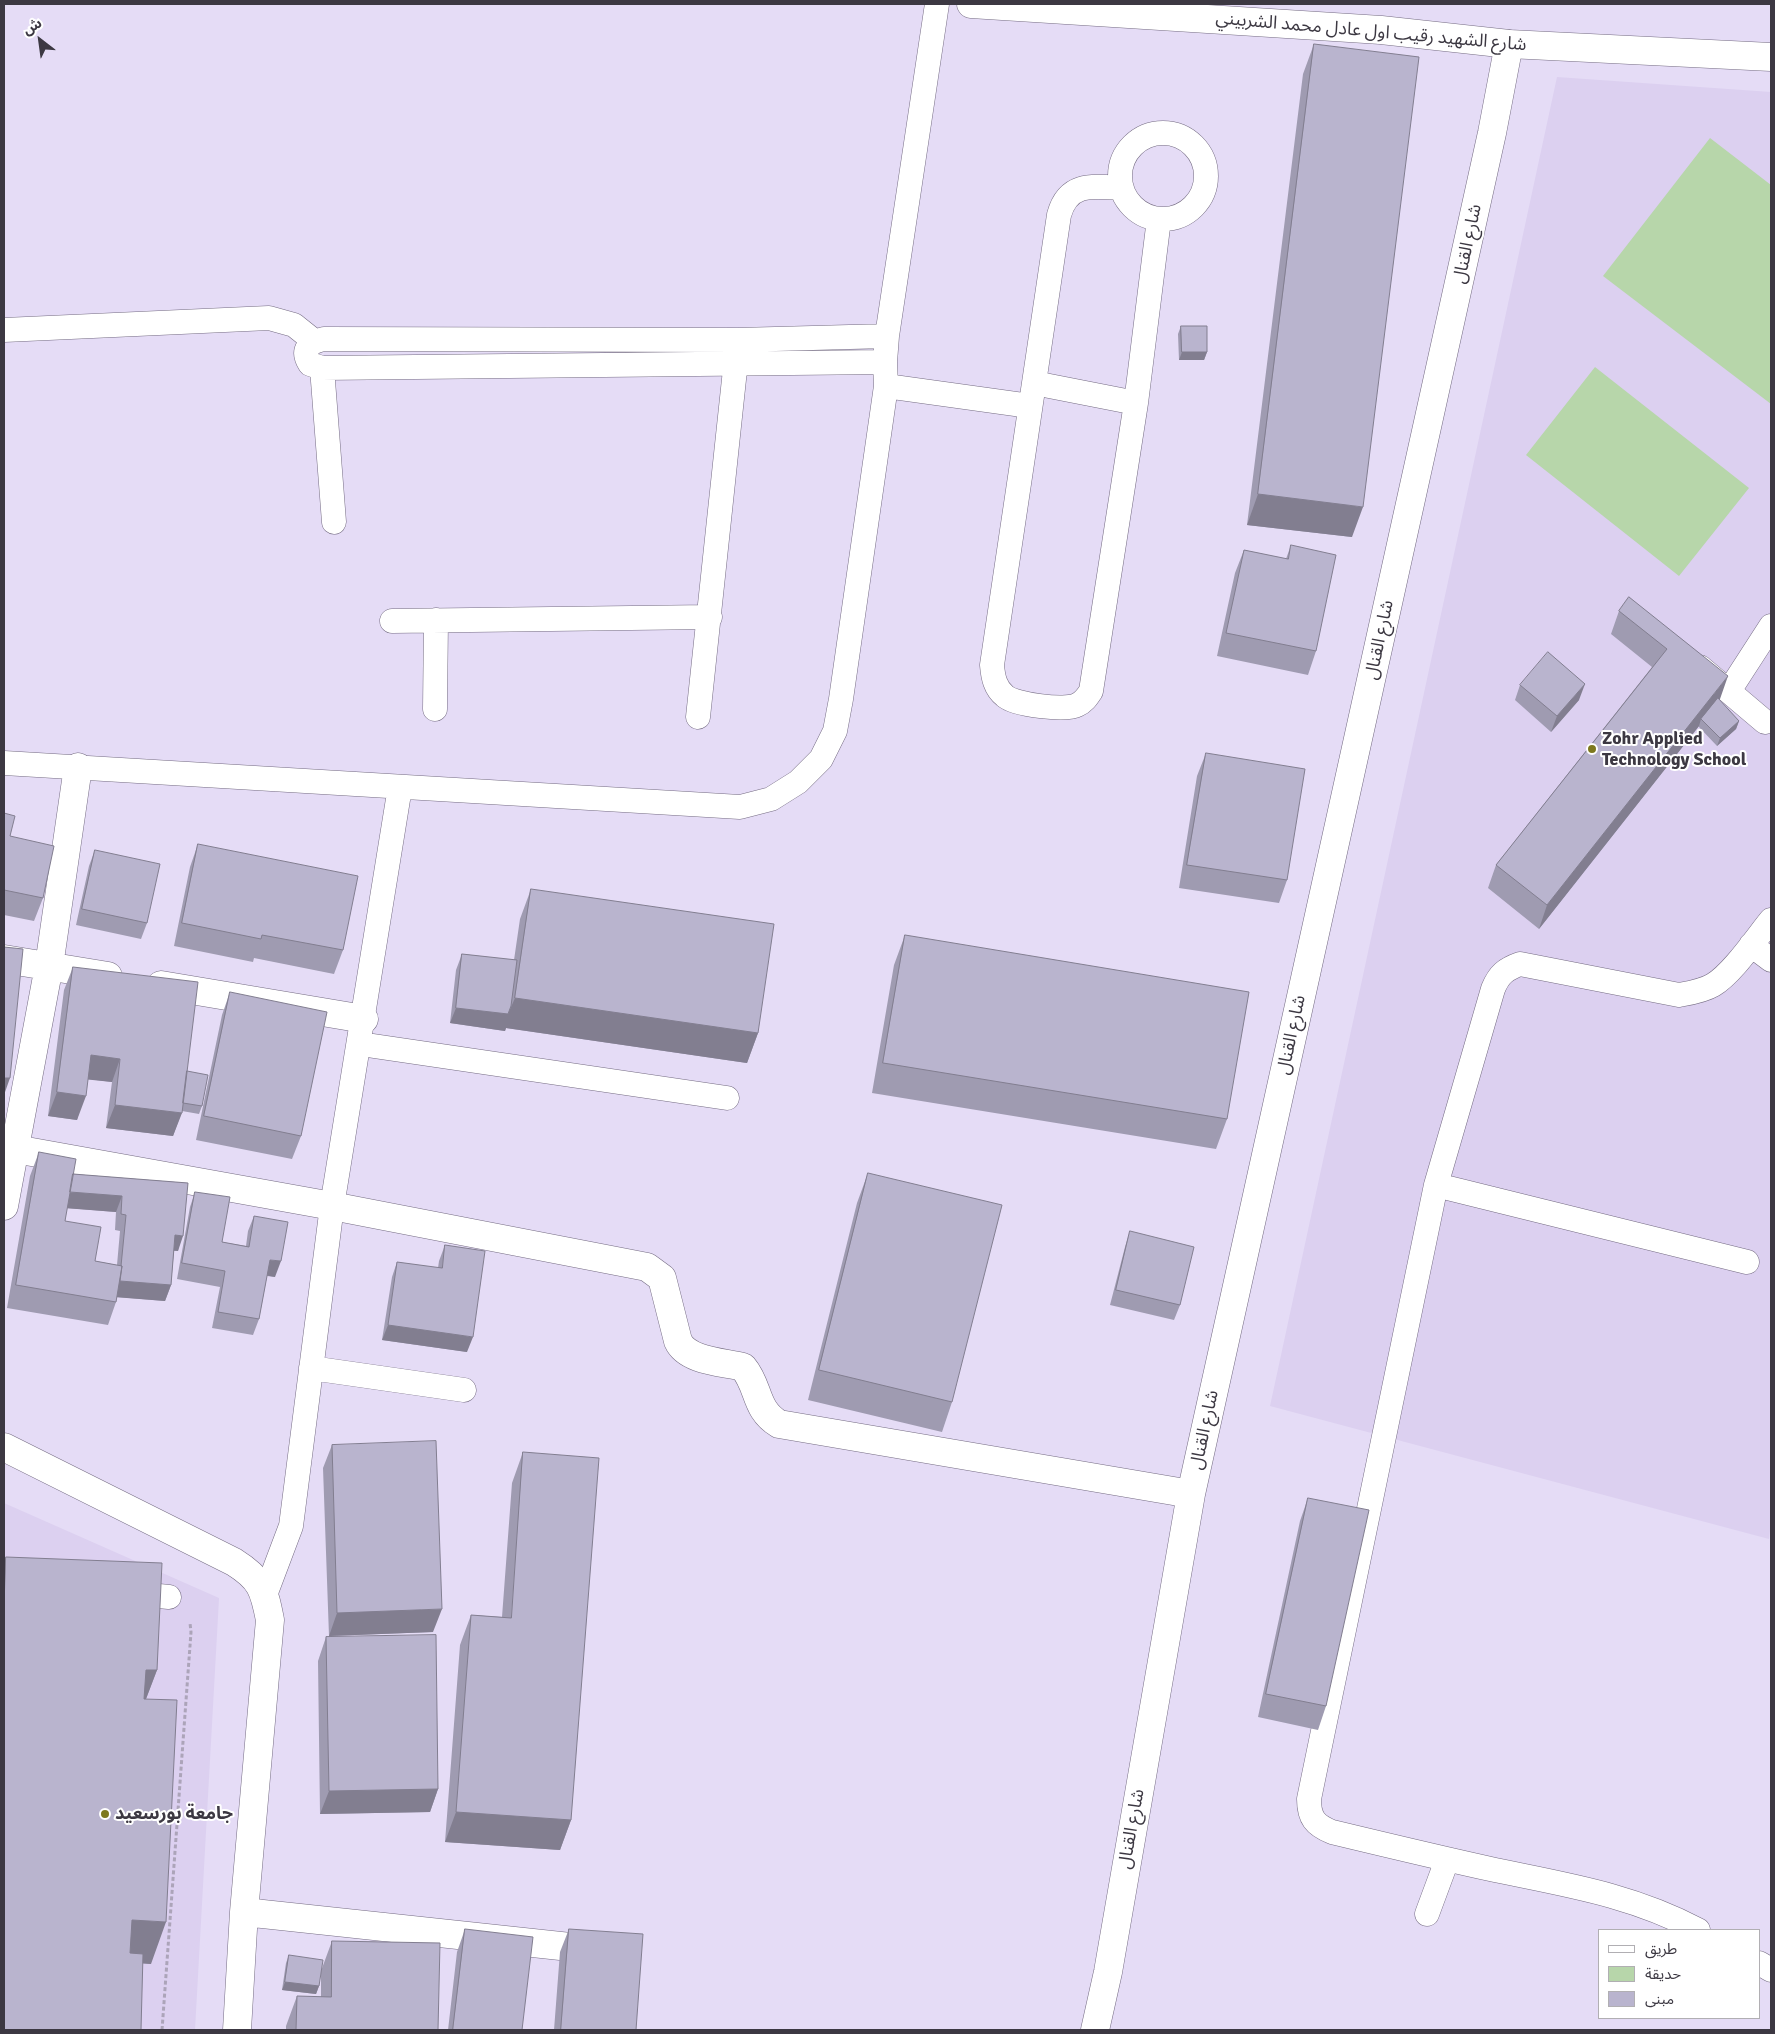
<!DOCTYPE html>
<meta charset="utf-8">
<style>
body{margin:0}
#map{position:relative;width:1775px;height:2034px;overflow:hidden;background:#e5dcf6;font-family:Signika,"Noto Sans Arabic",sans-serif}
canvas{display:block}
.frame{position:absolute;inset:0;border:5px solid #3c3842;pointer-events:none}
.legend{position:absolute;left:1598px;top:1929px;width:162px;height:90px;box-sizing:border-box;background:#fff;border:1px solid #b1afb3;margin:0;padding:6px 9px;list-style:none;font-size:15px;color:#3c3842}
.legend li{display:flex;align-items:center;gap:10px;height:25px}
.legend b{width:25px;border:1px solid #b1afb3}
.north{position:absolute;left:15px;top:15px;width:50px;height:50px;-webkit-text-stroke:4px #fff;paint-order:stroke;rotate:330deg;font-size:14px;font-weight:700;line-height:20px;text-align:center;color:#3c3842}
.north::after{content:'';display:block;margin:auto;width:18px;height:22px;background:#3c3842;clip-path:polygon(50% 0,100% 100%,50% 72%,0 100%)}
</style>
<div id="map">
<canvas width="1775" height="2034"></canvas>
<div class="frame"></div>
<ul class="legend">
<li><b style="height:6px;background:#fff"></b>طريق</li>
<li><b style="height:14px;background:#b7d6aa"></b>حديقة</li>
<li><b style="height:14px;background:#b9b4ce"></b>مبنى</li>
</ul>
<div class="north">ش</div>
</div>
<script>
const g = document.querySelector('canvas').getContext('2d');
g.lineJoin = 'round';
function fill(path, color) {
  g.fillStyle = color;
  g.fill(path, 'evenodd');
}
function trace(path, color, width, dash) {
  g.strokeStyle = color;
  g.lineWidth = width;
  g.lineCap = dash ? 'butt' : 'round';
  g.setLineDash(dash || []);
  g.stroke(path);
}
function label(font, color, halo, rows, align = 'center') {
  g.font = font + ' Signika,"Noto Sans Arabic",sans-serif';
  g.lineWidth = 4;
  g.setLineDash([]);
  g.textBaseline = 'middle';
  g.strokeStyle = halo;
  g.fillStyle = color;
  for (const [text, x, y, turn = 0] of rows) {
    g.save();
    g.translate(x, y);
    g.rotate((+turn || 0) * Math.PI / 180);
    g.textAlign = isNaN(turn) ? turn : align;
    if (halo) g.strokeText(text, 0, 0);
    g.fillText(text, 0, 0);
    g.restore();
  }
}
fill(new Path2D(`
 M1557,77L1771,92V1521L1769,1539L1270,1406Z
 M4,1503L219,1598L195,2030H4Z`), '#dcd0f0');
fill(new Path2D(`
 M1710,138L1771,185V404L1603,276Z
 M1595,367L1749,488L1679,576L1526,455Z`), '#b7d6aa');
const service = new Path2D(`
 M1120 176a43 43 0 1 1 86 0a43 43 0 1 1-86 0Z
 M1121,188C1093,186 1068,182 1059,215L992,665C993,677 995,688 1005,696C1015,705 1066,711 1077,705C1084,702 1087,697 1091,691L1136,403L1159,219
 M4,330L269,318L294,325L314,341
 M885,362L322,368L310,364C301,350 309,342 324,339L738,340L887,336
 M322,368L334,522
 M1034,383L1136,403
 M886,386L1030,406
 M392,621L710,617
 M1700,667L1765,722
 M1729,691L1771,626
 M435,709L436,620
 M698,717L737,351
 M4,763L740,807L771,799L798,782L821,759L835,731L841,699L886,386L885,362L887,336L937,4
 M1751,945L1771,960
 M360,1044L727,1098
 M1436,1185L1747,1262
 M311,1368L464,1390
 M128,1593L169,1597
 M265,1595L291,1526L332,1206L400,787
 M1427,1914L1447,1860
 M1698,1930C1632,1895 1567,1885 1495,1870C1440,1858 1386,1845 1332,1832C1315,1825 1309,1818 1309,1799L1436,1185L1493,989C1499,974 1506,969 1520,964L1679,995C1690,993 1703,991 1713,985C1732,974 1757,937 1771,920
 M1759,1963L1771,1970`);
const minor = new Path2D(`
 M4,959L108,976
 M161,985L364,1019
 M4,1147L332,1206L647,1267L662,1278L678,1341C687,1361 723,1362 743,1367C760,1387 754,1409 779,1424L1191,1494
 M4,1206L49,966L78,767
 M4,1447L234,1562C261,1579 264,1589 270,1620L244,1912L237,2030
 M244,1912L570,1947
 M1095,2030L1108,1972L1191,1494L1492,133L1509,44`);
const tertiary = new Path2D(`
 M971,4L1381,30L1509,44L1771,57`);
trace(service, '#756c83', 25);
trace(minor, '#756c83', 29);
trace(tertiary, '#756c83', 29);
trace(new Path2D(`
 M162,2030L191,1632L190,1623`), '#aca4b9', 3, [4, 2.5]);
trace(service, '#fff', 24);
trace(minor, '#fff', 28);
trace(tertiary, '#fff', 28);
fill(new Path2D(`
 M1314,44L1352,537L1247,525L1303,74Z
 M1181,326L1207,352L1204,360H1179L1178,334Z
 M1291,545L1316,651L1308,675L1217,656L1235,573L1244,550L1286,559Z
 M1629,597L1719,700L1739,721L1736,729L1717,746L1699,727V726L1539,929L1488,888L1496,865L1652,667L1611,634L1619,611Z
 M1520,685L1579,700L1551,732L1515,700Z
 M1206,753L1287,880L1279,903L1179,888L1197,776Z
 M4,813L10,836L43,898L34,921L4,915Z
 M198,844L343,950L334,974L254,958L253,962L174,946L190,867Z
 M95,850L147,923L141,939L76,925L89,866Z
 M531,889L758,1033L747,1063L506,1028L505,1031L450,1023L456,970L462,954L514,960L520,919Z
 M905,935L1227,1119L1216,1149L872,1093L894,965Z
 M73,967L187,1071L202,1106L199,1114L182,1111L173,1136L106,1128L112,1082L88,1079L77,1120L48,1116L64,990Z
 M230,992L301,1136L292,1159L196,1140L222,1015Z
 M39,1152L73,1174L188,1183L178,1251H174L171,1285L165,1301L117,1297L116,1302L108,1325L7,1308L30,1176ZM67,1208L116,1212L115,1230L120,1231L117,1265L95,1261L65,1221Z
 M868,1173L952,1402L942,1432L808,1400L857,1203Z
 M195,1192L222,1242L246,1246L248,1231L254,1216L275,1277L267,1276L259,1319L253,1335L212,1328L220,1287L177,1279L190,1207Z
 M1130,1231L1180,1305L1174,1320L1110,1305L1125,1247Z
 M445,1245L467,1352L382,1340L392,1277L397,1262L438,1268L439,1261Z
 M332,1445L433,1632L329,1636L323,1468Z
 M523,1452L571,1820L560,1850L445,1842L460,1645L471,1615L502,1617L512,1483Z
 M1308,1498L1326,1706L1318,1730L1258,1717L1300,1521Z
 M6,1557L157,1670L146,1699L151,1964L143,1963L4,2030V1564Z
 M326,1637L438,1789L430,1812L320,1814L318,1661Z
 M465,1929L522,2030H448L457,1952Z
 M569,1929L636,2030H554L560,1952Z
 M332,1941L438,2030H286V2026L297,1996L321,1997V1971Z
 M289,1955L319,1986L316,1994L282,1990L286,1963Z`), '#9f9bb1');
fill(new Path2D(`
 M1182,352H1207L1204,360H1179Z
 M1258,494L1363,507L1352,537L1247,525Z
 M1728,676L1720,699L1703,720L1701,719L1699,726L1539,929L1547,905Z
 M1585,684L1579,700L1551,732L1557,716Z
 M1739,721L1736,729L1717,746L1720,738Z
 M515,998L758,1033L747,1063L506,1028L505,1031L450,1023L456,1008L508,1014Z
 M91,1055L120,1059L112,1082L83,1079Z
 M4,1078H10L4,1095Z
 M57,1092L86,1096L77,1120L48,1116Z
 M115,1105L182,1113L173,1136L106,1128Z
 M70,1192L122,1196L116,1212L64,1208Z
 M175,1235L183,1236L178,1251L170,1250Z
 M270,1260L281,1261L275,1277L264,1275Z
 M119,1281L171,1285L165,1301L114,1297Z
 M388,1325L473,1337L467,1352L382,1340Z
 M442,1609L433,1632L329,1636L337,1613Z
 M146,1670H157L141,1712Z
 M438,1789L430,1812L320,1814L329,1791Z
 M456,1812L571,1820L560,1850L445,1842Z
 M132,1920L166,1922L151,1964L117,1962Z
 M285,1982L319,1986L316,1994L282,1990Z`), '#827e90');
const building = new Path2D(`
 M1314,44L1419,57L1363,507L1258,494Z
 M1181,326H1207V352H1182Z
 M1291,545L1336,555L1316,651L1226,633L1244,550L1288,559Z
 M1629,597L1728,676L1547,905L1496,865L1667,649L1619,611Z
 M1548,652L1585,684L1557,716L1520,685Z
 M1718,698L1739,721L1720,738L1701,719Z
 M1206,753L1305,769L1287,880L1187,865Z
 M4,813L15,816L10,836L54,846L43,898L4,890Z
 M198,844L358,876L343,950L262,935L261,939L182,923Z
 M95,850L160,864L147,923L82,909Z
 M531,889L774,924L758,1033L515,998Z
 M905,935L1249,992L1227,1119L883,1063Z
 M4,947L23,949L10,1078H4Z
 M462,954L517,960L511,1006L508,1014L456,1008Z
 M73,967L198,982L182,1113L115,1105L120,1059L91,1055L86,1096L57,1092Z
 M230,992L327,1012L301,1136L204,1116Z
 M187,1071L208,1075L202,1106L183,1103Z
 M39,1152L76,1159L65,1221L101,1227L95,1261L122,1266L116,1302L16,1285Z
 M868,1173L1002,1205L952,1402L819,1370Z
 M73,1174L188,1183L183,1236L175,1235L171,1285L120,1281L122,1266H121L126,1215L121,1214L122,1196L70,1192Z
 M195,1192L230,1197L222,1242L249,1247L254,1216L288,1222L281,1261L270,1260L259,1319L218,1312L225,1271L182,1263Z
 M1130,1231L1194,1247L1180,1305L1116,1290Z
 M445,1245L485,1251L473,1337L388,1325L397,1262L442,1268Z
 M436,1441L442,1609L337,1613L332,1445Z
 M523,1452L599,1458L571,1820L456,1812L471,1615L511,1618Z
 M1308,1498L1369,1510L1326,1706L1266,1694Z
 M6,1557L162,1563L157,1670H146L144,1699L177,1700L166,1922L132,1920L130,1953L143,1954L141,2030H4V1607Z
 M436,1635L438,1789L329,1791L326,1637Z
 M465,1929L533,1937L522,2030H453Z
 M569,1929L643,1934L636,2030H561Z
 M332,1941L440,1943L438,2030H296L297,1996L331,1997Z
 M289,1955L323,1960L319,1986L285,1982Z`);
fill(building, '#b9b4ce');
trace(building, '#827e90', 1);
for (const [x, y, r, color] of [
 [1592,749,5,"#7d781d"],
 [105,1814,5,"#7d781d"]
]) {
  const dot = new Path2D();
  dot.arc(x, y, r, 0, 2 * Math.PI);
  g.fillStyle = color;
  g.fill(dot);
  trace(dot, '#fff', 2);
}
label('18px', '#3c3842', '#fff', [
 ["شارع الشهيد رقيب اول عادل محمد الشربيني",1371,32,5],
 ["شارع القنال",1468,244,-78],
 ["شارع القنال",1380,640,-78],
 ["شارع القنال",1292,1035,-78],
 ["شارع القنال",1205,1430,-78],
 ["شارع القنال",1132,1829,-80]
]);
label('bold 18px', '#3c3842', '#fff', [
 ["Zohr Applied",1602,739],
 ["Technology School",1602,760],
 ["جامعة بورسعيد",115,1814]
], 'left');
</script>
